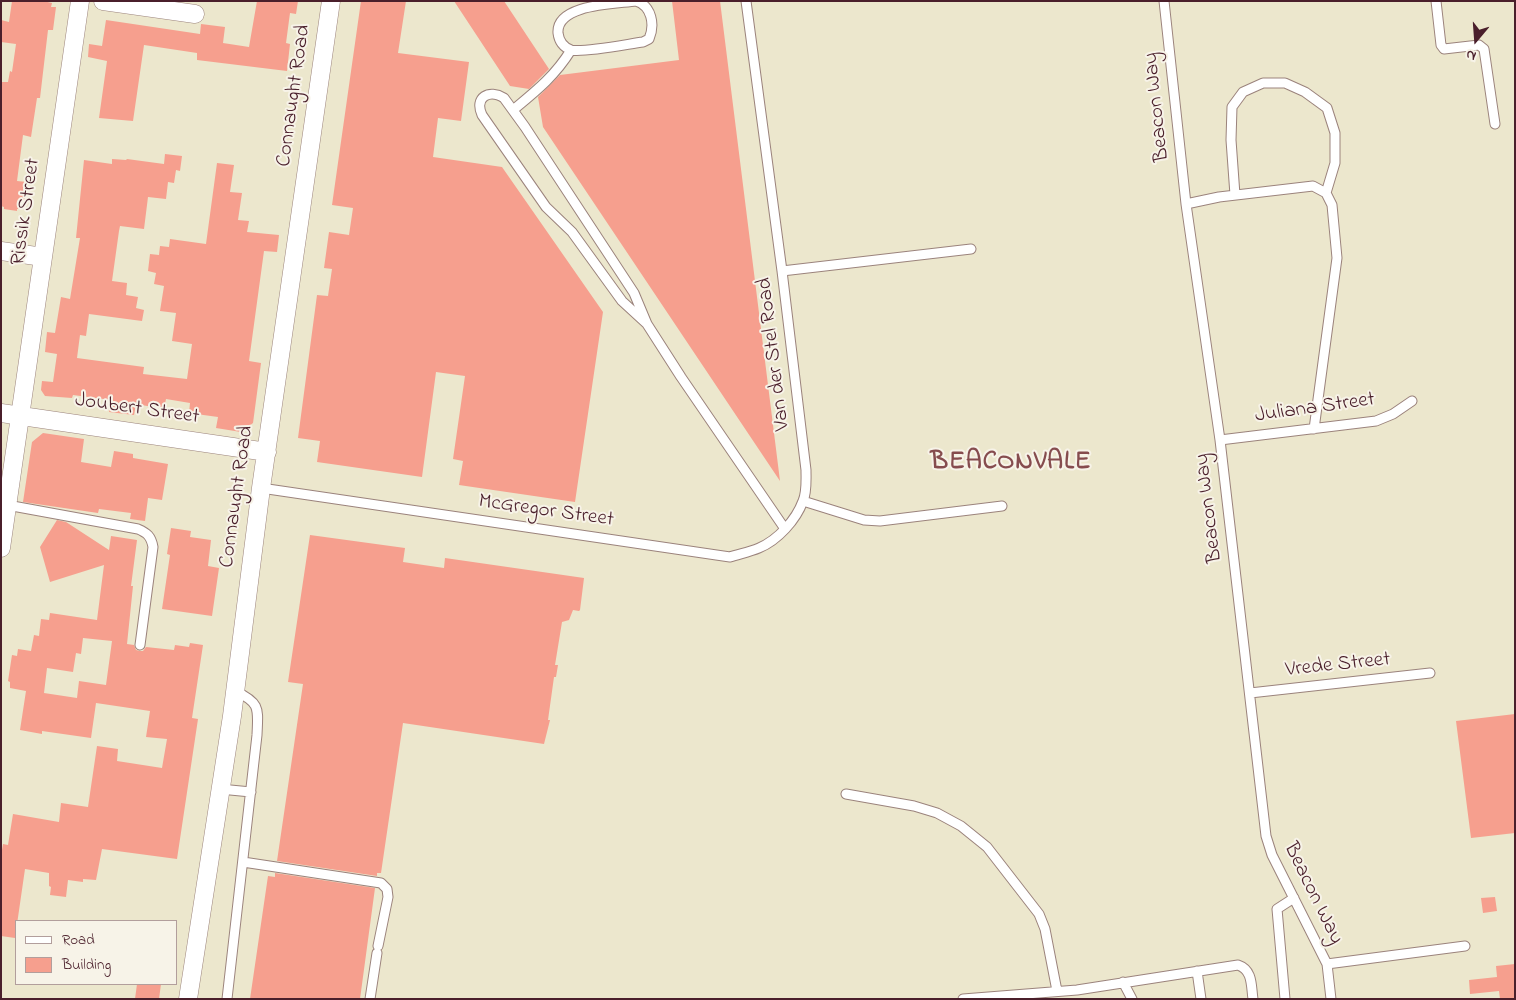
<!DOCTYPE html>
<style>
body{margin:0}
#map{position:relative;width:1516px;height:1000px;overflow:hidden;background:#ece7cd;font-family:"Indie Flower",sans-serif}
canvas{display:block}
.frame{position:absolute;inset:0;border:2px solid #4a1f2b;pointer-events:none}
.legend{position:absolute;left:15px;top:920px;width:162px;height:65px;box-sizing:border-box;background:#f7f3e8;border:1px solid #b29e9c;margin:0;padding:6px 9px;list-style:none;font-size:15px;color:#4a1f2b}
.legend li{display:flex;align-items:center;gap:10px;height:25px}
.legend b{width:25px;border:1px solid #b29e9c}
.north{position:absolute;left:1451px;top:15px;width:50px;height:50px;-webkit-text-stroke:4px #f7f3e8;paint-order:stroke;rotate:198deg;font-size:14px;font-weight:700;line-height:20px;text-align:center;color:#4a1f2b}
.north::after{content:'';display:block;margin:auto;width:18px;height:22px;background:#4a1f2b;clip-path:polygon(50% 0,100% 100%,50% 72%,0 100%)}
</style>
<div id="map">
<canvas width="1516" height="1000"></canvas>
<div class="frame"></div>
<ul class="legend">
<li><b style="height:6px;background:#fff"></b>Road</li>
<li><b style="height:14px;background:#f69f8e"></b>Building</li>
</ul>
<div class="north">N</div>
</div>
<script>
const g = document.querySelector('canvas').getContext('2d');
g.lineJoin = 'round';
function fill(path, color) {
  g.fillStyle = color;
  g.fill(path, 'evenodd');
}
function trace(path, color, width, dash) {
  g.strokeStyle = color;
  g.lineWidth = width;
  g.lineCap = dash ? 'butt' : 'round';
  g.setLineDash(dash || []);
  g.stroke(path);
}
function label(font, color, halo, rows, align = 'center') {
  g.font = font + ' "Indie Flower",sans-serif';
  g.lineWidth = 4;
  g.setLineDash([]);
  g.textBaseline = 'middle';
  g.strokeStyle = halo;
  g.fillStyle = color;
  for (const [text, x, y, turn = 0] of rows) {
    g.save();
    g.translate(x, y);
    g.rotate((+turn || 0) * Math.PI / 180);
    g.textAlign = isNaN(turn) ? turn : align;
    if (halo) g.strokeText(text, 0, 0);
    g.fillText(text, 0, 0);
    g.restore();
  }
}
fill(new Path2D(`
 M12,1H43L52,3L51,7H56L53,30H48L40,98H37L31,137L23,135L17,181L27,182L23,209H17V211L4,209V207L1,206V82H8L10,71L12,72L16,44L1,42V20L9,22Z
 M257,1H298L296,14L290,13L286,43L290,44L287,71L197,60V53L144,45L133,121L99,118L107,61L88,57L89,44L102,46L106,20L200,34L201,24L225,27L223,43L249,47Z
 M361,1H406L398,53L469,62L461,121L438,118L433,157L502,167L603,312L575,502L459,485L463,461L453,459L465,376L436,372L422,477L317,462L320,441L298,438L317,295L328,296L332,269L324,268L329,232L349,235L353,208L332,205Z
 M454,1H504L549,69L529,89L510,86Z
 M672,1H720L780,481L543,127L538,97L560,75L679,60Z
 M165,154L182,156L180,171L176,170L174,183L168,182L166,199L148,197L144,229L120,226L119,231L112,281L127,283L126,295L138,297L136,308L144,310L142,321L89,314L86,336L80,335L77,358L144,367L143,374L187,379L192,344L172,341L176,313L160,311L164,286L154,284L156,273L148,271L150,254L159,255L160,246L169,247L170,239L206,244L217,163L234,165L230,192L242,193L238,220L249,221L247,232L279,235L277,252L264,251L249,361L261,363L253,423L241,432L216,428L218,417L189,413L190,403L166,399L164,409L136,404L134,415L109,412L111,400L73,395L72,398L45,396L41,390L42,381L53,382L57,354L45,352L47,332L55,333L61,297L70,299L80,238H76L84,160L112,164V159L126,160L127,159L164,164Z
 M43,433L84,439L81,462L111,467L114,451L133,454V458L168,464L162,500L148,498L145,521L130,519L131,513L99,509L98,513L23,502L32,442Z
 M57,520L66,522L109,550L111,536L137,540L131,586H133L127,644L134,645L136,650L140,651H143L146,647L174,650L175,645L189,647L190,643L203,645L192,718L198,719L177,859L102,849L96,880L83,879V882L68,880L66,897L50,895L51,887L49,886V873L25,869L15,938L1,936V856L3,844L8,845L13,814L59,822L61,803L88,807L97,746L118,749L117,761L162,768L167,739L146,737L150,711L96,703L91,738L42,731V734L20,730L26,691L10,688V682L8,681L12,655L17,656L18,649L31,651L34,635L39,636L41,619L49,620L50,613L97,620L104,565L50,582L40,547ZM83,638L112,641L106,685L79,681L77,698L44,693L47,668L73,672L76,653L81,654Z
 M171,528L191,531L190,537L211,540L208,566L219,568L212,616L162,609L170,555L167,554Z
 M310,535L405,548L403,562L444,568L445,558L584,578L580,610L579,611L573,610L569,620L562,622L555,665H558L556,677H554L548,720H550L544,744L403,723L381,873H377V876L277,861L303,684L288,682Z
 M1515,714V833L1471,838L1456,721Z
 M275,873L375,888L360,999H250L268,876L275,877Z
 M1495,897L1497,911L1483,913L1481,898Z
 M1515,964V999H1500L1499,991L1470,994L1469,980L1497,977L1496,966Z
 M137,984H161L159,999H135Z`), '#f69f8e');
const service = new Path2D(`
 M636,1C652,6 655,25 649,39L643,42C628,44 583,53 571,50C563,47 559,41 558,33C556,4 615,4 636,1Z
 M1164,1L1186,204L1220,440L1266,836L1272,855L1327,964L1331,999
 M1436,1L1441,45L1444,49L1479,45L1484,49L1495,124
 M513,110C536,91 555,76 571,50
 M1235,195L1231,140L1232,107L1243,92L1263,83H1285L1305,92L1327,108L1335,133V163L1326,193
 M1186,204L1219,197L1313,186L1326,193L1332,205L1337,258L1314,429
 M782,271L971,249
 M647,324L622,301L572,232L546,207L482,115C474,97 489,89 504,98L525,127L634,293L647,324L681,377L785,529
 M1220,440L1376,421L1393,414L1412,401
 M261,488L730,557C739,554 750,552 759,548C778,540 796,520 803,501C807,492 806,480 806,470L782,271L746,1
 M803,501L864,520L880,521L1002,506
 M7,505L138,529C147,533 151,536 153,547L140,645
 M1250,693L1430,673
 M220,789L251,792
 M846,794L914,806L937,813L961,826L987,847L1039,914L1045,929L1057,991
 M243,862L381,883L387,889L388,897L378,946
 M1327,964L1465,946
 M1197,971L1201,999
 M1123,982L1132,999
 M227,999L257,735C258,709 261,703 235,691
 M370,999L377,953
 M963,999L1077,990L1238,965C1253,970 1251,986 1253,999
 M1285,999L1277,909L1294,898`);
const minor = new Path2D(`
 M103,1L195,14
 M1,251L43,257
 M1,413L267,452
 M1,548L80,1
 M188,999L232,716L261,488L331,1`);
trace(service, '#9b837c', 11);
trace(minor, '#9b837c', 19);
trace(service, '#fff', 9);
trace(minor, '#fff', 18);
label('21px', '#4a1f2b', '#f7f3e8', [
 ["Connaught Road",295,96,-82],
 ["Beacon Way",1158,107,-96],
 ["Rissik Street",27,212,-82],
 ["Van der Stel Road",775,354,-97],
 ["Juliana Street",1315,409,-8],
 ["Joubert Street",137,410,8],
 ["Connaught Road",238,497,-82],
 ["Beacon Way",1210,508,-97],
 ["McGregor Street",546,512,8],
 ["Vrede Street",1338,666,-6],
 ["Beacon Way",1312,894,64]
]);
g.letterSpacing = '1px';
label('bold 26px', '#864c4e', '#f7f3e8', [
 ["BEACONVALE",1011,464]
]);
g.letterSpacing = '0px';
</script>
